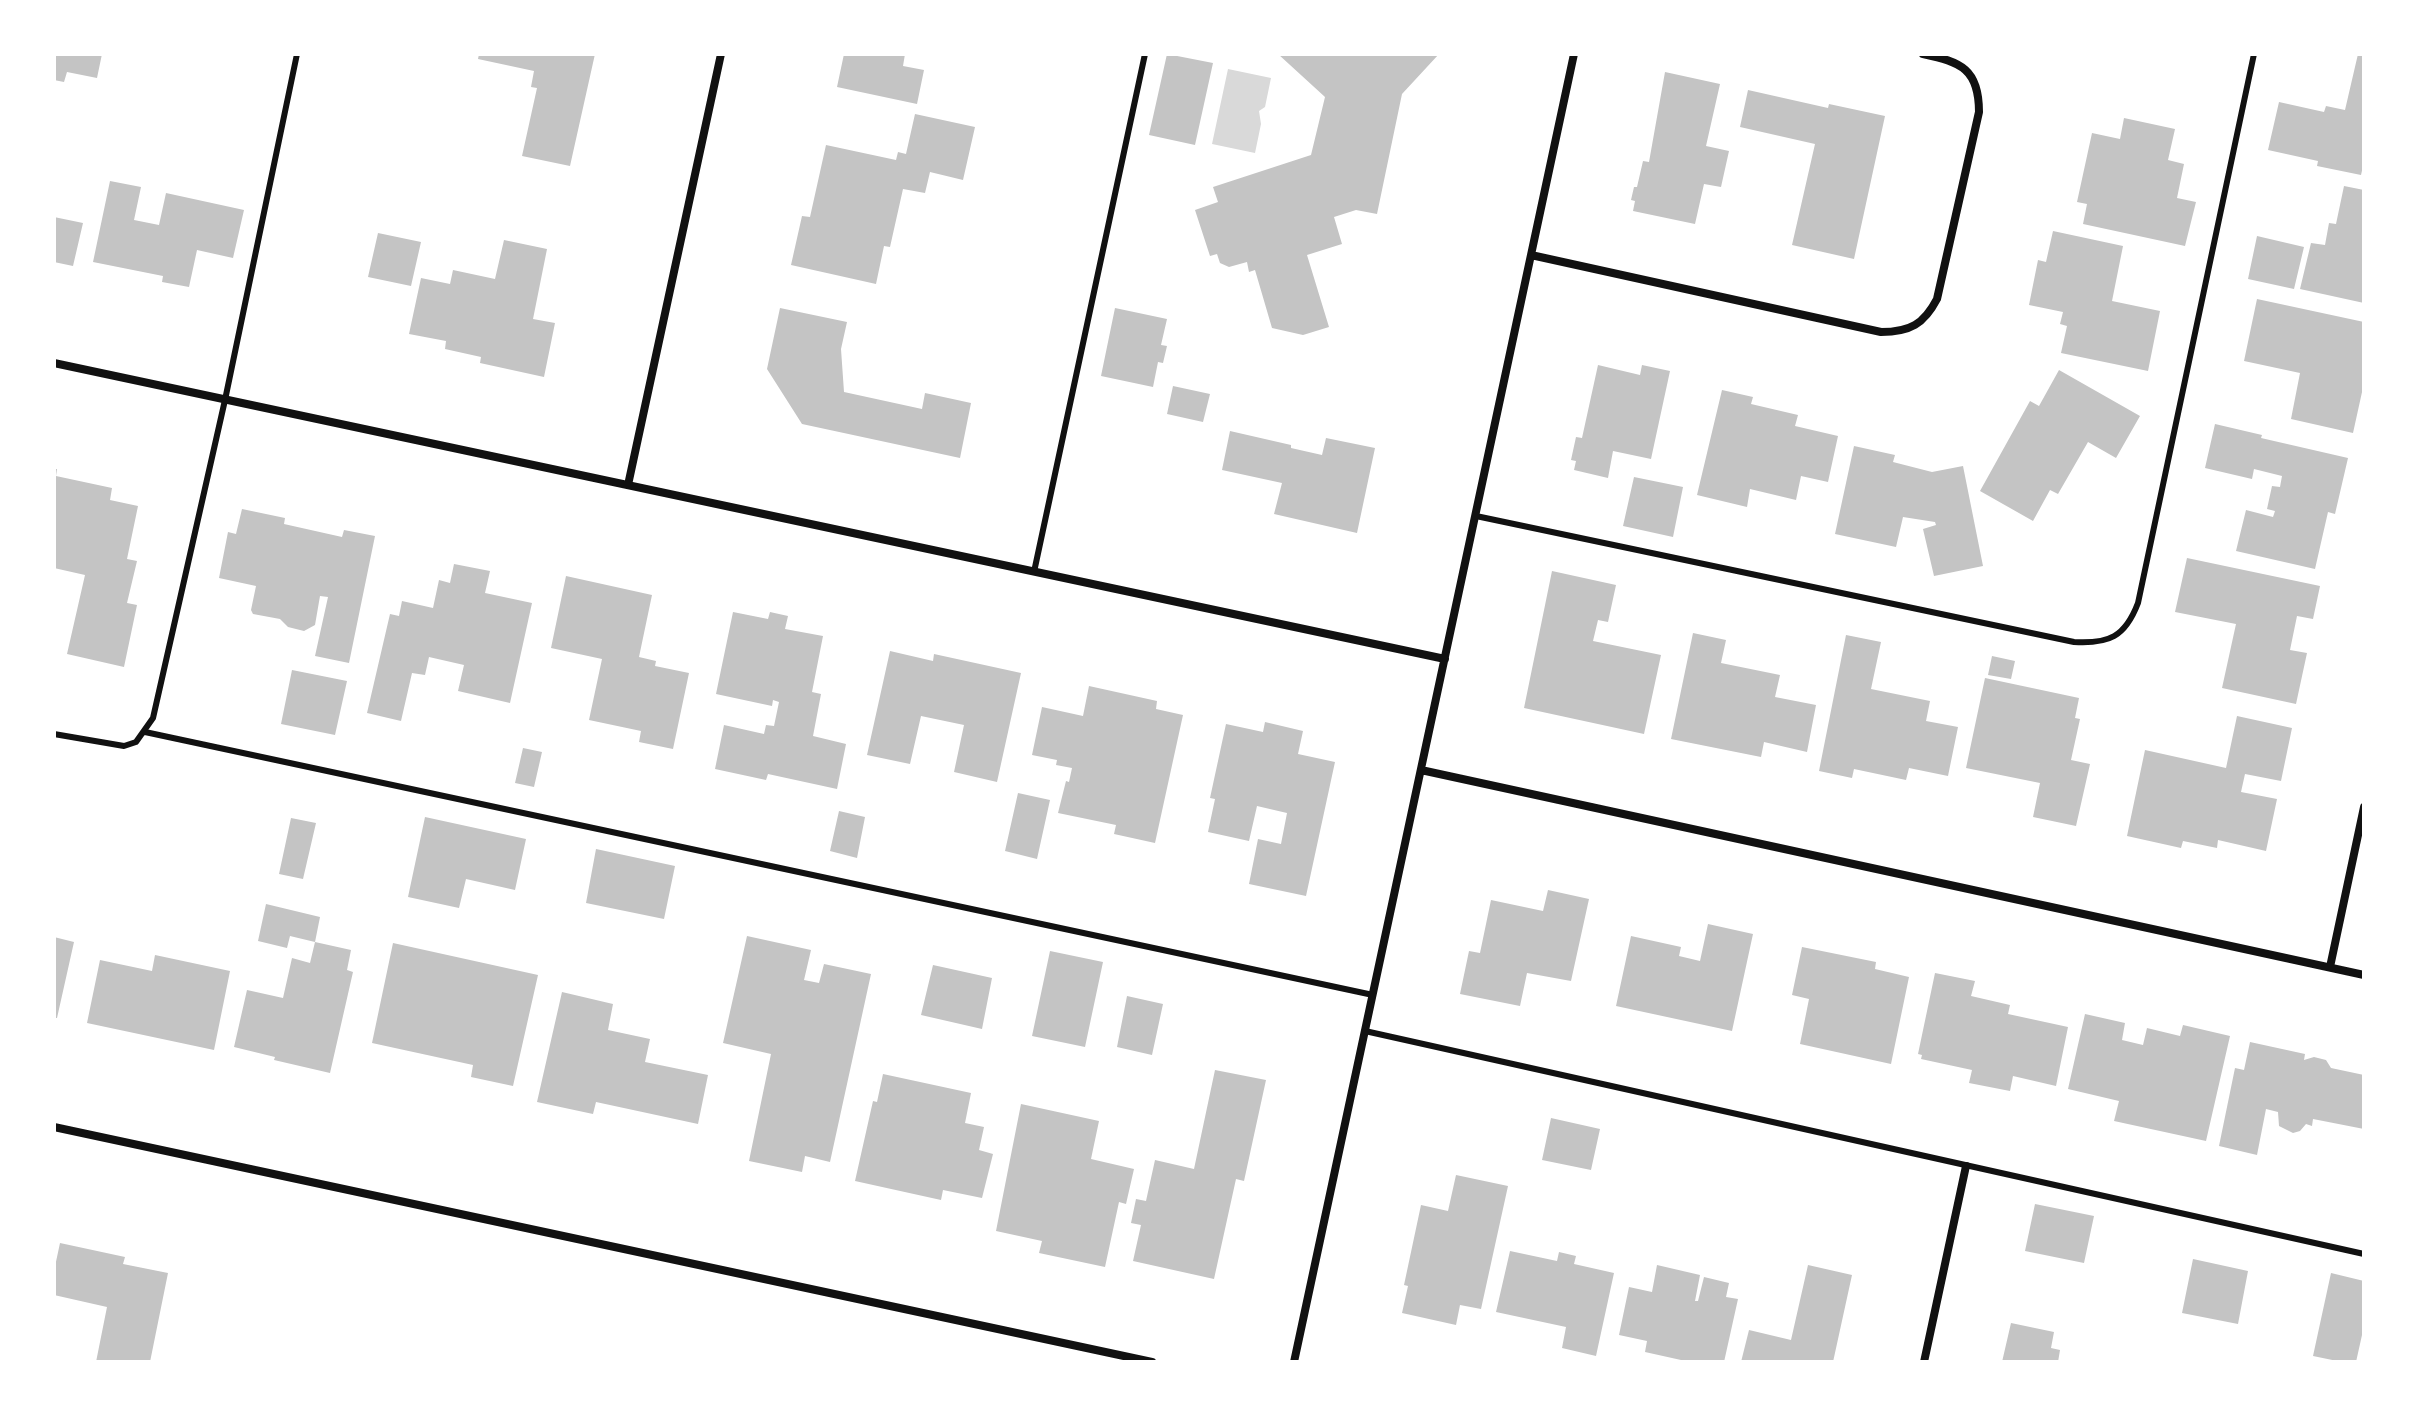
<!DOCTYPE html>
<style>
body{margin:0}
#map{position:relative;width:2418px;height:1416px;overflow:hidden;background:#fff;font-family:Arial,sans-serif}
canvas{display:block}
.frame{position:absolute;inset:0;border:56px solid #fff;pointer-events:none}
</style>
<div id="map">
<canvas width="2418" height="1416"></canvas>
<div class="frame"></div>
</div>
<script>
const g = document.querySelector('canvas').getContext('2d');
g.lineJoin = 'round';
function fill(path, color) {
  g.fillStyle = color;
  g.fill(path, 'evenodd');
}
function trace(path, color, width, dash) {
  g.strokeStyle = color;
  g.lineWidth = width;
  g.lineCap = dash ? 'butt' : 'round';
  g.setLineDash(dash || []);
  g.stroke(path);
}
fill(new Path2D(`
 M1228,69L1271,78L1265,107L1259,111L1261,124L1255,153L1212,144Z`), '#d9d9d9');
fill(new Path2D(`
 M54,54H102L97,78L67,72L64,82L54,80Z
 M479,54H595L570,166L522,156L537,88L531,87L534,71L478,59Z
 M844,54H905L903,66L924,70L917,104L837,87Z
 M1167,54L1213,63L1195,145L1149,135Z
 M1278,54H1439L1402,94L1377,214L1356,210L1334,217L1342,244L1307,255L1329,327L1303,335L1272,328L1255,270L1249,272L1247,262L1229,267L1220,263L1217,254L1210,256L1195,210L1218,202L1213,187L1311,155L1325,97Z
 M2358,54L2364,55V162L2361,175L2317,166L2318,161L2268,150L2279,102L2324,112L2326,106L2345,110Z
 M1665,72L1720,84L1706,146L1729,151L1721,187L1704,184L1695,224L1633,211L1635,201L1631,200L1634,187H1637L1643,161L1649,162Z
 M1748,90L1828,108L1829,104L1885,116L1854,259L1792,245L1815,144L1740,127Z
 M915,114L975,127L963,180L930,172L925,193L903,189L890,247L884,246L876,284L791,265L802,216L810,217L826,145L896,160L898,152L906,154Z
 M2124,118L2175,129L2168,160L2184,164L2177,198L2196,202L2185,246L2083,224L2087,204L2077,202L2092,133L2120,139Z
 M110,181L141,187L134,220L159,225L166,193L244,210L233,258L197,250L189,287L162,282L163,276L93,262Z
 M2344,186L2364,190V303L2300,289L2311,243L2325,245L2329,223L2336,224Z
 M54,217L83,223L73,266L54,262Z
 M2053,231L2123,246L2112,301L2160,311L2148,371L2061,353L2067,326L2060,324L2063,312L2029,305L2038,260L2046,262Z
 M378,233L421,242L411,286L368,277Z
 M2257,236L2304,247L2294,289L2248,279Z
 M504,240L547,249L533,319L555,323L544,377L480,363L481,357L445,349L446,341L409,334L421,278L450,284L453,270L495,279Z
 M2257,299L2364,322V383L2353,433L2291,419L2300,373L2244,361Z
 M780,308L847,322L841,349L844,392L922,409L925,393L971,403L960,458L802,424L767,369Z
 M1115,308L1167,319L1161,345L1167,346L1163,363L1158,362L1153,387L1101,376Z
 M1598,365L1640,375L1642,365L1670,371L1651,459L1613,451L1608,478L1574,470L1576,461L1571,460L1576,437L1582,438Z
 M2059,370L2140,416L2116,458L2088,442L2058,494L2050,490L2033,521L1980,491L2030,401L2039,406Z
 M1173,386L1210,394L1203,422L1167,414Z
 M1722,390L1753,397L1751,404L1798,415L1795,426L1838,436L1828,482L1801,476L1796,500L1750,489L1747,507L1697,495Z
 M2215,424L2262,435L2261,438L2348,458L2335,514L2328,512L2315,569L2236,551L2246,510L2273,517L2275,511L2267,509L2272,486L2280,487L2282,476L2254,469L2252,479L2205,468Z
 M1230,431L1291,445V448L1322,455L1326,438L1375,448L1357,533L1274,514L1282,483L1222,470Z
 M1854,446L1895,455L1893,462L1932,472L1963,466L1983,566L1934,576L1923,529L1936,525L1935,522L1903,517L1896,547L1835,534Z
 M54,469H57L56,476L112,488L110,500L138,506L127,559L137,561L127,603L137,605L124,667L67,654L85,575L54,568Z
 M1634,477L1683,487L1673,537L1623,526Z
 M242,509L285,518L284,524L342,537L344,530L375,536L349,663L315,656L328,597L320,596L315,625L304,631L288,627L280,619L253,614L251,610L256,586L219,578L228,532L236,534Z
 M2187,558L2320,586L2313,619L2297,616L2290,650L2307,653L2296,704L2222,688L2236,624L2175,612Z
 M454,564L490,571L485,593L532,603L510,703L458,691L464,665L429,657L425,675L412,673L401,721L367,713L390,614L399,616L402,601L433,608L439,580L450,583Z
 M1552,571L1616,585L1608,622L1598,620L1593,641L1661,655L1644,734L1524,708Z
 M566,576L652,595L639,657L656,661L655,666L689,673L673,749L639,742L641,731L589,720L602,659L551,648Z
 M733,612L768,619L770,612L788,616L785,629L823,636L812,692L821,694L813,736L846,744L837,789L768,774L766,780L715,769L724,725L764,734L766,725L774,726L779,702L773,700L772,706L716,694Z
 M1693,633L1726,640L1721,663L1780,675L1775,697L1816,705L1807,752L1764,742L1761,757L1671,739Z
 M1846,635L1881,642L1871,689L1930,701L1926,721L1958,727L1948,776L1909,768L1906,780L1854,769L1852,778L1819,771Z
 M890,651L933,661L934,654L1021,673L997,782L954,772L964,725L921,716L910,764L867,755Z
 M1992,656L2015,661L2011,679L1988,675Z
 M292,670L347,681L335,735L281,724Z
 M1985,678L2079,698L2075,718L2080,719L2071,760L2090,764L2076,826L2033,817L2040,783L1966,768Z
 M1089,686L1157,701L1156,709L1183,715L1155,843L1114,834L1116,825L1058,813L1066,781L1069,782L1072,768L1056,765L1057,760L1032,755L1042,707L1083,716Z
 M2237,716L2292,728L2281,781L2245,774L2241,792L2277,799L2266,851L2218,840L2217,848L2183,841L2181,848L2127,836L2145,750L2226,768Z
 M1265,722L1303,731L1298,754L1335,762L1306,896L1249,884L1258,839L1281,844L1287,813L1257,806L1249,841L1208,832L1215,799L1210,798L1226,724L1263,732Z
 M523,748L542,752L534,787L515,783Z
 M1018,793L1050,800L1037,859L1005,851Z
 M839,811L865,817L857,858L830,851Z
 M425,817L526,839L515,890L466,879L459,908L408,897Z
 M291,818L316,823L303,879L279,874Z
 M596,849L675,866L664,919L586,903Z
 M1548,890L1589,899L1571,981L1527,973L1520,1006L1460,994L1469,951L1480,953L1491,900L1543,911Z
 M266,904L320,917L315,942L290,936L287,948L258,941Z
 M1708,924L1753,934L1732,1031L1616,1006L1631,936L1681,947L1679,956L1700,961Z
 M747,936L811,950L804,980L819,983L824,964L871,974L830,1162L805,1156L802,1172L749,1161L771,1054L723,1043Z
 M54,937L74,942L57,1018H54Z
 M315,942L351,950L347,970L353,972L330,1073L274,1060L275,1057L234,1047L247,990L283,998L292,958L310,963Z
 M393,943L538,975L513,1086L471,1077L473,1065L372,1043Z
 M1802,947L1876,962L1875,969L1909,977L1891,1064L1800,1044L1809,999L1792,995Z
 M1050,951L1103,962L1085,1047L1032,1036Z
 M155,955L230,971L214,1050L87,1023L100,960L152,971Z
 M933,965L992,978L982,1029L921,1015Z
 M1935,973L1975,981L1971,996L2010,1005L2008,1014L2068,1027L2056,1086L2013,1076L2010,1091L1969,1083L1972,1070L1921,1059L1922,1055L1918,1054Z
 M562,992L613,1004L608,1030L650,1039L645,1062L708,1075L698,1124L596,1102L593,1114L537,1102Z
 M1127,996L1163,1004L1152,1055L1117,1047Z
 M2085,1014L2125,1023L2122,1040L2143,1045L2147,1028L2180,1036L2183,1025L2230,1036L2206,1141L2114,1121L2119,1101L2068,1089Z
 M2250,1042L2305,1054L2304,1060L2314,1057L2326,1060L2331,1068L2364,1075V1129L2313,1119L2312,1126L2306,1124L2300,1131L2293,1133L2279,1126L2278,1112L2266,1109L2257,1155L2219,1146L2235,1068L2244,1070Z
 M1215,1070L1266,1080L1244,1181L1236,1179L1214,1279L1133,1261L1141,1225L1131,1223L1136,1199L1146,1201L1155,1160L1194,1169Z
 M883,1074L971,1093L965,1123L984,1127L979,1150L993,1154L982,1198L943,1190L941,1200L855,1181L873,1101L877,1102Z
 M1021,1104L1099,1121L1091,1159L1134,1169L1126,1204L1119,1202L1105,1267L1039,1253L1042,1241L996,1231Z
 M1551,1118L1600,1129L1591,1170L1542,1160Z
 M1456,1175L1508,1186L1481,1309L1460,1305L1456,1325L1402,1313L1408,1286L1404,1285L1421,1205L1448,1211Z
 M2035,1204L2094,1216L2084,1263L2025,1251Z
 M60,1243L125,1257L123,1264L168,1273L150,1362H96L107,1307L54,1295V1271Z
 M1510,1251L1557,1261L1559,1252L1576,1256L1574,1264L1614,1273L1596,1356L1562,1348L1566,1327L1496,1312Z
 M2193,1259L2248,1271L2238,1324L2182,1313Z
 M1657,1265L1700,1275L1695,1301H1698L1704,1277L1729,1283L1726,1297L1738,1299L1724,1362H1690L1645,1352L1647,1341L1619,1335L1629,1287L1652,1292Z
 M1808,1265L1852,1275L1833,1362H1741L1749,1330L1791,1340Z
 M2331,1273L2364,1281V1326L2356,1362H2342L2313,1356Z
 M2011,1323L2054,1332L2051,1348L2060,1350L2058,1362H2002Z`), '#c4c4c4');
trace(new Path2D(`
 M1476,516L2074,642C2109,644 2125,637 2138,603L2254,54
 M1034,572L1145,54
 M145,732L1373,995
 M54,734L124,746L136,742L153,718L225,400L297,54
 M1365,1031L2364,1254`), '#111', 6);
trace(new Path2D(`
 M1531,255L1881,332C1910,332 1924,324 1937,299L1979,112C1979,69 1961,62 1923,54
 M54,363L1445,659
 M628,485L721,54
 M1421,770L2364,975
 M2330,967L2364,807
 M54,1127L1152,1362
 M1294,1362L1574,54
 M1924,1362L1966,1166`), '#111', 8);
</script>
